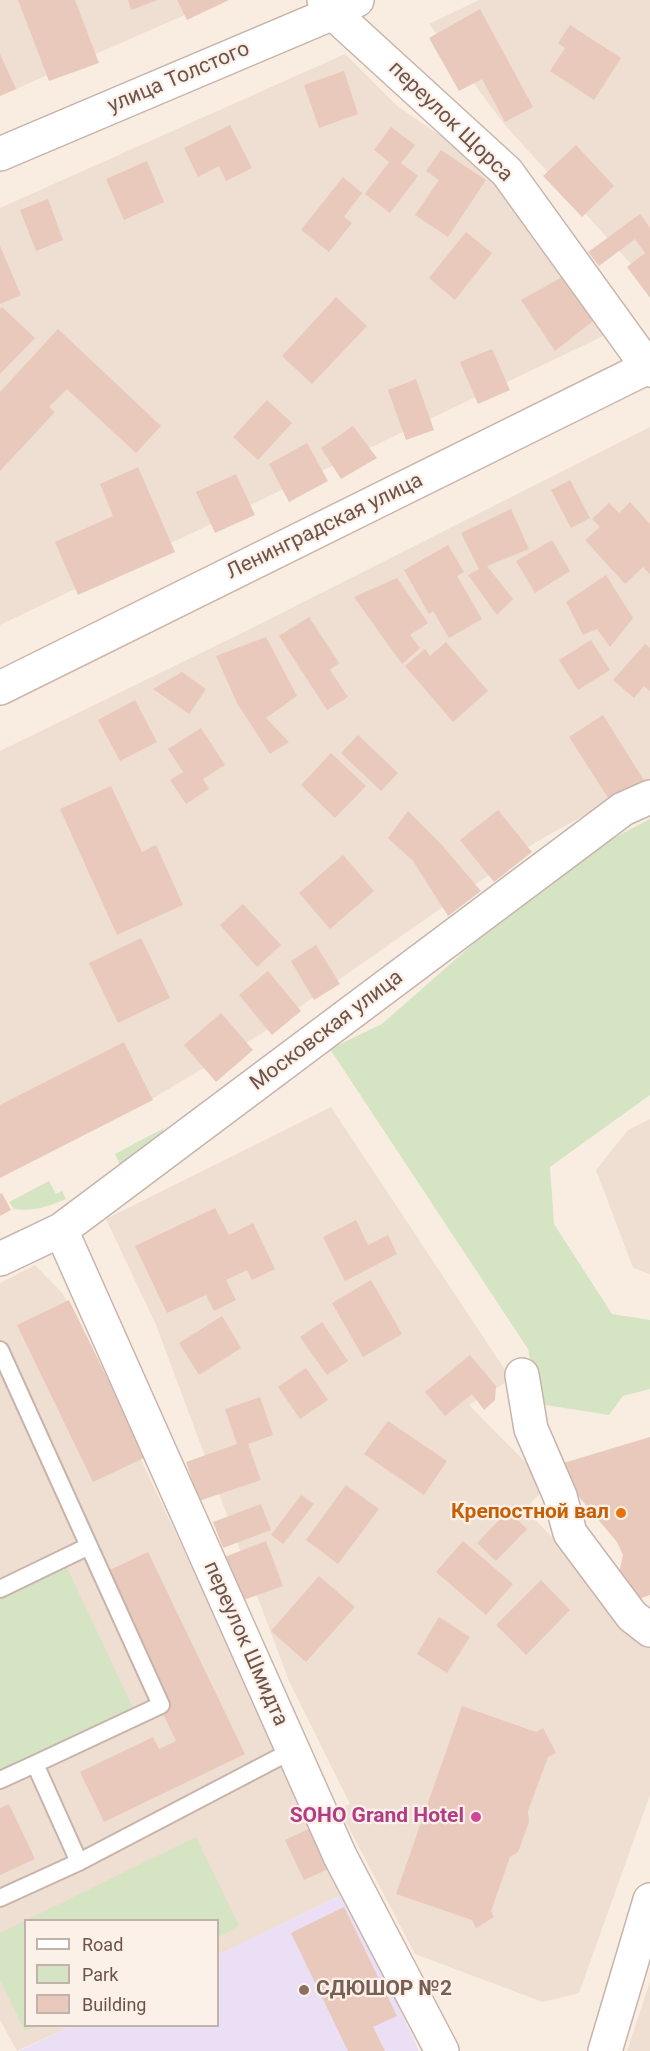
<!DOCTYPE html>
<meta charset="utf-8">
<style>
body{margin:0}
#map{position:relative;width:650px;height:2051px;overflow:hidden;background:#f9ede2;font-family:Roboto,sans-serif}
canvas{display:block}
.legend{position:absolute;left:24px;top:1919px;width:195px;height:108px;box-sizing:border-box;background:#fcf1e8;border:2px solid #c3b2aa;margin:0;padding:8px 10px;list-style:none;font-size:18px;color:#6d534c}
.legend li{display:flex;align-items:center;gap:12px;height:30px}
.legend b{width:30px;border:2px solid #c3b2aa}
</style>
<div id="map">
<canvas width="650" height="2051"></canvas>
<ul class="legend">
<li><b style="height:8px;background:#fff"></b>Road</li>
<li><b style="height:16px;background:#d5e4c3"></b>Park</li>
<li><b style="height:16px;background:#eac9bd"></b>Building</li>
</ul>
</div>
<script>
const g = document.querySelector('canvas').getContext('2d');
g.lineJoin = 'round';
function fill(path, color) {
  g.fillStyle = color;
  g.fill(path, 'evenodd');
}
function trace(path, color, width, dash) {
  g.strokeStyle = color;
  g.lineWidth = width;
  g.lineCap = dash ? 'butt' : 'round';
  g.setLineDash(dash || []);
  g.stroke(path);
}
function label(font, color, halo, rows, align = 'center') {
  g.font = font + ' Roboto,sans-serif';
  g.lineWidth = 4.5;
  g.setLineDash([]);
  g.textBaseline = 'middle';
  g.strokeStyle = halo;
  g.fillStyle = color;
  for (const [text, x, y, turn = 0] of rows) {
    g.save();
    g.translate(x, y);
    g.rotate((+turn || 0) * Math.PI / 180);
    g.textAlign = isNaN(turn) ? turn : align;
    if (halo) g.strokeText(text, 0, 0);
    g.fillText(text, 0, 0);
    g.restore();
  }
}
fill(new Path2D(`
 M0,0H219L0,96Z
 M479,0H650V285L504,124L429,24Z
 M345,54L397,106L497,174L624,326L0,625V208Z
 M650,427V779L536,842L261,1034L140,1106L0,1175V751L248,630Z
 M331,1107L511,1379L469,1405L548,1485L525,1509L650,1640V1795L579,1993L543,2002L415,1954L339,1809L350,1804L289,1681L156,1325L106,1219Z
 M650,1119V1274L633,1268L596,1170L628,1130Z
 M35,1265L63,1294L345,1893L218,1955V1920H26V2026H71L17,2051L0,2020V1283Z
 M650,1982V2051H627Z`), '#efded2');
fill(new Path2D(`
 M345,1893L419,2051H19L71,2026H218V1955Z`), '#eadff4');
fill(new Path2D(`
 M650,819V1095L550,1167L554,1224L612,1314L650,1320V1389L623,1396L609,1415L539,1404L528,1349L330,1049L382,1024L474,943L612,839Z
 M164,1128L156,1147L123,1172L115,1154Z
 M49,1181L56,1194L62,1191L66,1199C50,1206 32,1212 14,1209L9,1202Z
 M65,1564L134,1710L0,1772V1596Z
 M196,1837L239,1926L218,1937V1920H26V2026H37L25,2031L0,1980V1933Z`), '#d5e4c3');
fill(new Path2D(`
 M18,0H75L99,63L49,81Z
 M128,0H158L131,10Z
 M177,0H229L187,20Z
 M480,9L533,107L505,122L482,79L459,91L429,38Z
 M570,25L621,58L594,100L550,71L565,48L558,43Z
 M0,54L16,89L0,96Z
 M344,71L358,114L319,128L304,85Z
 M230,125L252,168L226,181L219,166L198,177L184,148Z
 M391,127L415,145L401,163L418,176L390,213L365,194L389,162L374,150Z
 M576,145L614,186L582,217L543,176Z
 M441,150L486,180L448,237L415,215L439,180L426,171Z
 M147,161L164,202L124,220L106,179Z
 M343,177L362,193L344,217L352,223L329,252L301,230Z
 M48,199L63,240L36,251L20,210Z
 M640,214L650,228V298L627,267L645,253L635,239L599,266L588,252Z
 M466,232L492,253L455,300L429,278Z
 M0,246L21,295L0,304Z
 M564,276L593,321L555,351L521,300Z
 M336,297L367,326L312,384L282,356Z
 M2,307L35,338L0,374V309Z
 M58,329L161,426L136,453L67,389L49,407L55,412L0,471V392Z
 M492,349L510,390L478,404L460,362Z
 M416,379L434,430L406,440L388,390Z
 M267,400L292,423L258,460L233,437Z
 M353,426L377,458L341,479L321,448Z
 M307,443L328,481L289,502L269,464Z
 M138,467L175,552L78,595L55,542L113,516L100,484Z
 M236,474L255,515L215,533L196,492Z
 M570,480L590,518L571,528L551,490Z
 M630,502L650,524V574L643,567L625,584L585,540L600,527L592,519L609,503L619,513Z
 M511,509L529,549L487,566L513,599L497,615L468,575L479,569L461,533Z
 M552,540L570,571L535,593L516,561Z
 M448,545L464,572L457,576L482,619L449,638L433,611L429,614L404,570Z
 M606,575L633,618L610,647L597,629L583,635L566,602Z
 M397,578L428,623L410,635L420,648L402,664L354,597Z
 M309,617L339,663L330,670L348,697L327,710L279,636Z
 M266,637L297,696L266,718L289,742L270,754L237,703L216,656Z
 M591,640L610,670L578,690L559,660Z
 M446,642L488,691L453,722L405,666L425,649L430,656Z
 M645,644L650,648V691L644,686L634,698L613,680Z
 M182,672L206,689L189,714L153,689Z
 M135,700L157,742L120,761L98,720Z
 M603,715L645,782L612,804L569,737Z
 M201,728L225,765L203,779L209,789L186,804L170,780L183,772L168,749Z
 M358,735L398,773L381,791L341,753Z
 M331,753L366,786L335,818L301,785Z
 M111,786L142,852L156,845L183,905L117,935L60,809Z
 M498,810L532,852L494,882L460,840Z
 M408,811L441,844L481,891L448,916L413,861L388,838Z
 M343,855L374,891L330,929L299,893Z
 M243,904L281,945L257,967L220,925Z
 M141,938L170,998L118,1023L89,963Z
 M316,945L340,984L314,1000L291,961Z
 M268,971L301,1011L272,1035L239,995Z
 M221,1013L253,1050L216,1082L184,1045Z
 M124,1042L153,1100L0,1178V1105Z
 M2,1193L11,1210L0,1216V1194Z
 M215,1208L229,1235L253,1223L275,1269L252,1280L247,1270L226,1280L236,1300L214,1311L206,1295L167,1313L135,1246Z
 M356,1220L368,1245L388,1235L397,1254L345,1281L323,1237Z
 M371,1280L402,1334L363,1357L332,1303Z
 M69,1300L146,1457L93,1482L17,1325Z
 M222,1316L241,1348L199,1375L179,1343Z
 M322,1322L348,1361L327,1375L300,1337Z
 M470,1355L496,1386L495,1400L484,1410L472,1394L445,1416L425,1392Z
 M306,1368L328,1400L300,1419L278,1387Z
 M260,1397L273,1435L248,1444L261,1480L199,1501L186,1462L237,1444L225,1409Z
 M388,1421L447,1461L424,1495L364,1454Z
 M650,1437V1595L633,1601L618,1577L623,1555L617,1542L569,1485L560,1464Z
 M346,1485L379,1509L338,1564L306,1540Z
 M301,1495L314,1504L283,1544L271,1535Z
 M261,1504L271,1530L223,1548L213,1522Z
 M508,1511L527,1529L496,1561L477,1543Z
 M266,1541L283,1586L238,1602L222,1558Z
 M463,1541L513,1584L486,1615L436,1572Z
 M148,1552L245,1754L104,1822L80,1772L153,1737L159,1749L176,1741L97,1576Z
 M319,1576L355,1607L306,1662L271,1631Z
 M541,1580L570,1610L526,1655L496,1625Z
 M439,1617L470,1637L447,1673L417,1654Z
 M462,1706L536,1732L543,1728L556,1753L548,1757L528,1811L529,1822L518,1852L510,1857L491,1911L494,1917L476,1928L472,1920L396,1894Z
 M9,1804L35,1859L0,1875V1808Z
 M315,1826L333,1867L304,1880L285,1840Z
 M344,1907L397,2016L373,2027L385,2051H348L291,1933Z`), '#eac9bd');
const lane = new Path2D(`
 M0,1350L161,1705L35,1764L79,1862L293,1750
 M0,1589L89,1546
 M0,1780L35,1764
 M0,1898L79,1862`);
const street = new Path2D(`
 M324,0L333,13L507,172L650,370
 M0,154L333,13L357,0
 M61,1230L340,1856L442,2051
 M0,1259L61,1230L623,809L650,797
 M522,1375L531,1429L560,1496L570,1533L632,1616L650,1630
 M605,2051L650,1900`);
const secondary = new Path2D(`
 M0,688L650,366`);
trace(lane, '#c7b4ab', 20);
trace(street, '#c7b4ab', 36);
trace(secondary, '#ccb5ab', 36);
trace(lane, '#fff', 16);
trace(street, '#fff', 33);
trace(secondary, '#fff', 33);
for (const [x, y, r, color] of [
 [621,1513,6,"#e8710a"],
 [476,1817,6,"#d1479c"],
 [304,1990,6,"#8d6e63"]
]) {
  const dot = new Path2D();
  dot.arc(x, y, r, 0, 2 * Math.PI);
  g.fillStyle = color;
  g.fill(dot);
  trace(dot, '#fcf1e8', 2);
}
label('21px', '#6d534c', '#fcf1e8', [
 ["улица Толстого",179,78,-23],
 ["переулок Щорса",450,122,44],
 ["Ленинградская улица",325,527,-26],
 ["Московская улица",327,1031,-37],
 ["переулок Шмидта",245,1644,66]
]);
label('bold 21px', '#c56008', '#fcf1e8', [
 ["Крепостной вал",609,1513]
], 'right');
label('bold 21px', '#b23c85', '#fcf1e8', [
 ["SOHO Grand Hotel",464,1817]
], 'right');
label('bold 21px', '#785e54', '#fcf1e8', [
 ["СДЮШОР №2",316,1990]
], 'left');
</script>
